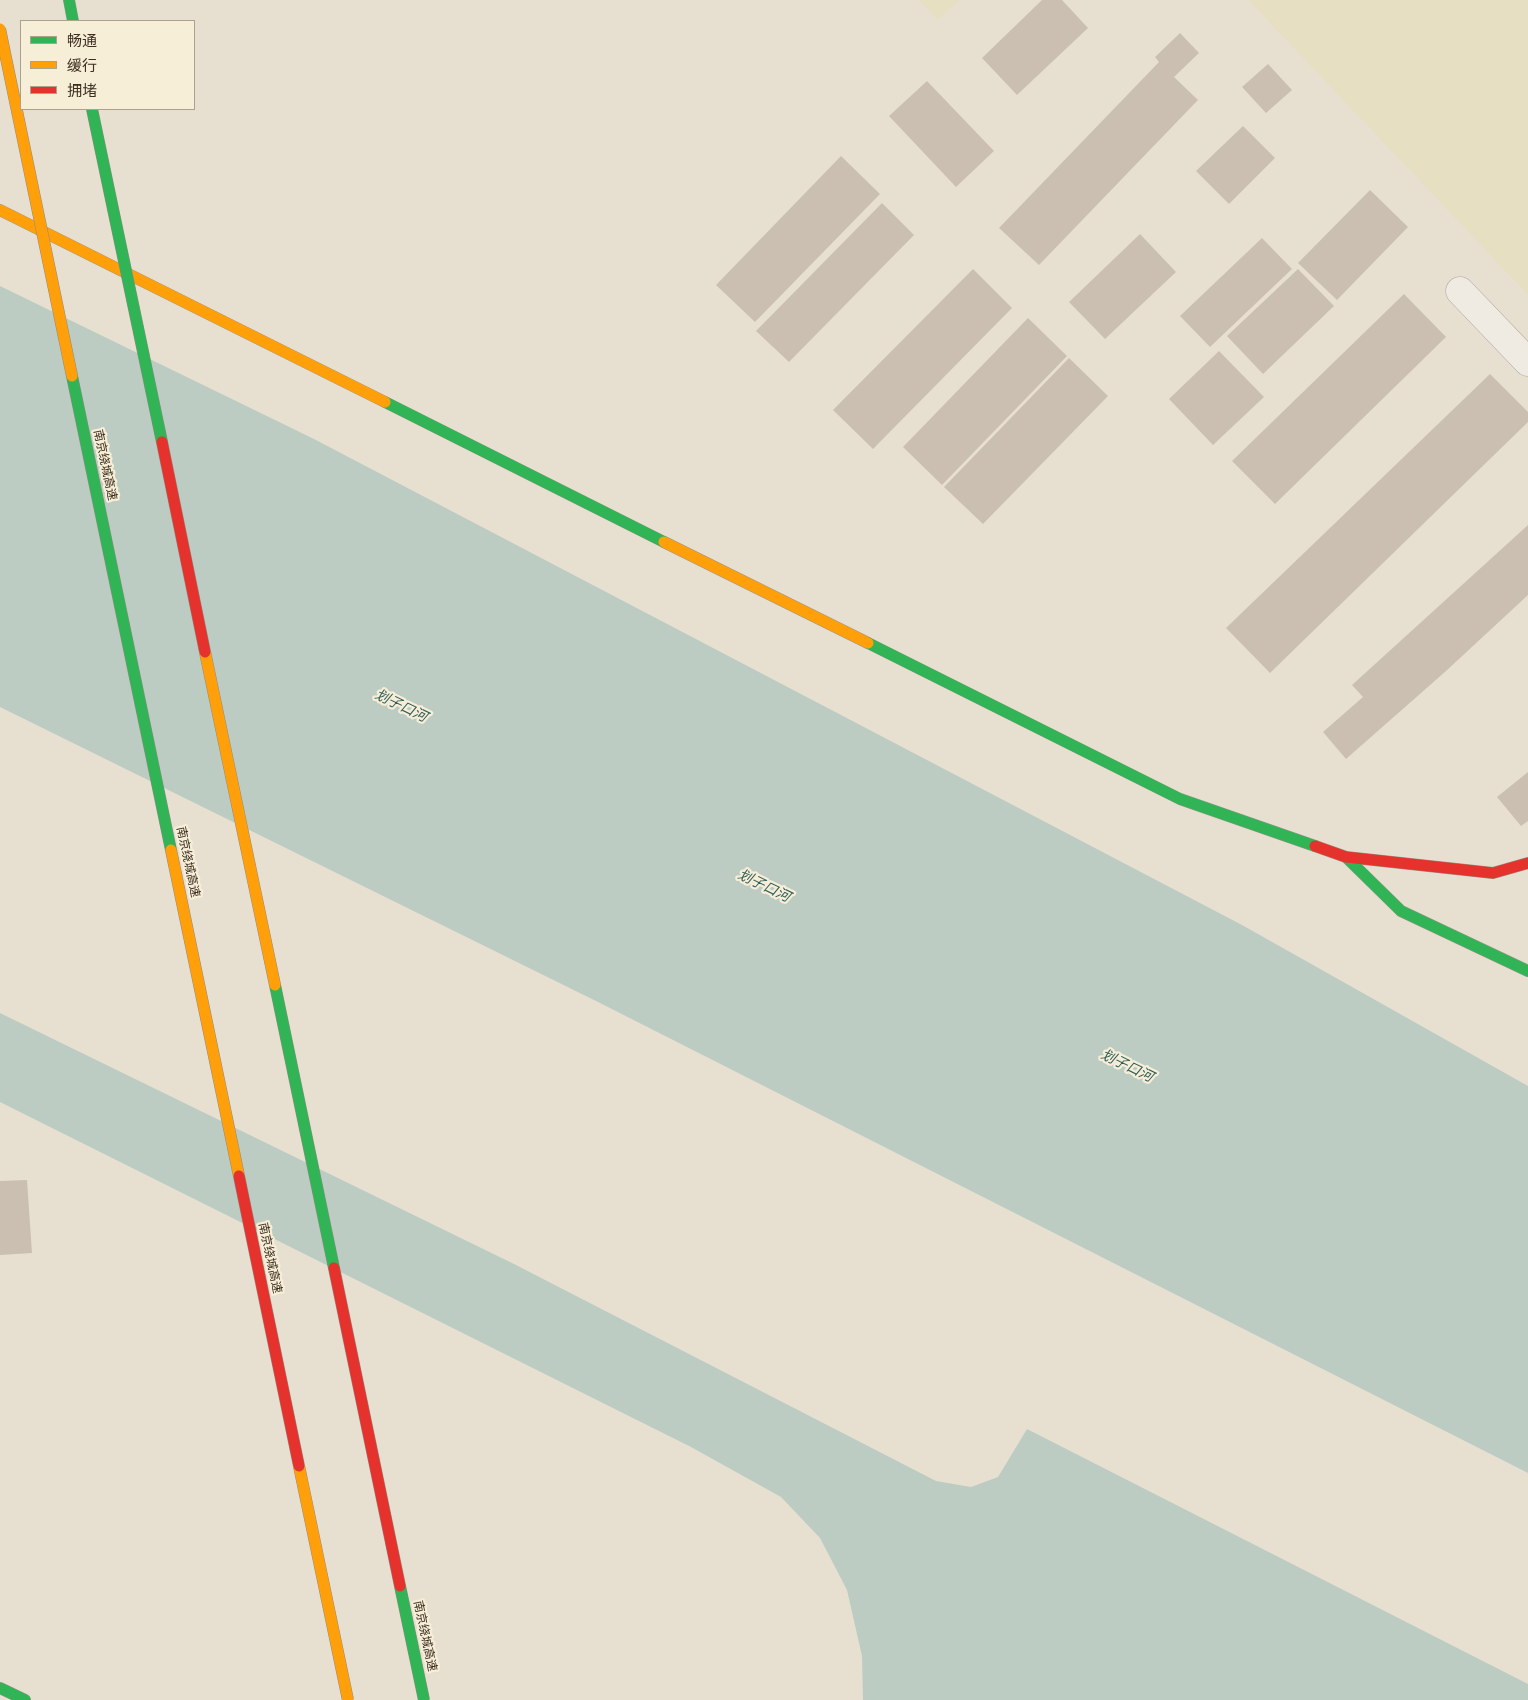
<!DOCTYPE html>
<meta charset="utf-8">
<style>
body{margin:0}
#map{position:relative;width:1528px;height:1700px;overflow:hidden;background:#e7e0d1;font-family:Literata,"Noto Sans SC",serif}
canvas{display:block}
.legend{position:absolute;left:20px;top:20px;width:175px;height:90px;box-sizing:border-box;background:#f7eed8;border:1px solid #ada18e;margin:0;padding:6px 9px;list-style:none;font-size:15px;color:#3d2e20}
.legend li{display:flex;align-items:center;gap:10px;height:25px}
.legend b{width:25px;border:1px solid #ada18e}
</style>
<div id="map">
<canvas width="1528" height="1700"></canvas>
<ul class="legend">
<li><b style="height:6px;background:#30b455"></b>畅通</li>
<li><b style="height:6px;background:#ff9f0a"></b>缓行</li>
<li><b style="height:6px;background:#e5322d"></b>拥堵</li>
</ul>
</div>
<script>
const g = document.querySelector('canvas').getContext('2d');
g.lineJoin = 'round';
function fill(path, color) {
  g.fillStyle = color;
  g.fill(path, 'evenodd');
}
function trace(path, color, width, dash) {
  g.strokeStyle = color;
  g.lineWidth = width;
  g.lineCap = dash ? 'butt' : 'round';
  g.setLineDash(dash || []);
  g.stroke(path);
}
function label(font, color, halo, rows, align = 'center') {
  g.font = font + ' Literata,"Noto Sans SC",serif';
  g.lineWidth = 4.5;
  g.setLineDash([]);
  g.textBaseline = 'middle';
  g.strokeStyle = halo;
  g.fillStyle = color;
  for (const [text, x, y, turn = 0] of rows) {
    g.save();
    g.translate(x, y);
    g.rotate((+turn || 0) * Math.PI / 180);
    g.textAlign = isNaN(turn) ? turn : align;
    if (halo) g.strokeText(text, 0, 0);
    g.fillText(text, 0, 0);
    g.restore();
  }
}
fill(new Path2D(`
 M919,0H960L937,20Z
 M1248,0H1528V295Z`), '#e6dfc2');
fill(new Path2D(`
 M0,286L314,439L1242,925L1528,1086V1473L598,1002L0,707Z
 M0,1013L514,1264L936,1481L971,1487L998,1477L1027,1429L1528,1684V1700H863L862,1656L847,1590L820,1538L781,1497L691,1447L0,1102Z`), '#bcccc2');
fill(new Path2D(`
 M1042,0H1062L1088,28L1017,95L982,58Z
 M1180,33L1199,53L1174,77L1198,100L1039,265L999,228L1159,62L1155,57Z
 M1268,64L1292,90L1266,113L1242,87Z
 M927,81L994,151L956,187L889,116Z
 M1243,126L1275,158L1229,204L1196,171Z
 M841,156L880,194L755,322L716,285Z
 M1370,190L1408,227L1337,300L1298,263Z
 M882,203L914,235L789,362L756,331Z
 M1140,234L1176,272L1105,339L1069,302Z
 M1262,238L1292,269L1210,347L1180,316Z
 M973,269L1012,308L873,449L833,410Z
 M1298,269L1334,306L1263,374L1227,336Z
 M1404,294L1446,337L1275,504L1232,461Z
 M1028,318L1067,356L942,485L903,447Z
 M1219,351L1264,397L1213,445L1169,399Z
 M1069,358L1108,396L983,524L944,487Z
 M1490,374L1528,412V422L1270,673L1226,628Z
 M1528,525V595L1446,671L1346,759L1323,732L1363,697L1352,685Z
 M1528,772V821L1521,826L1497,797Z
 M27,1180L32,1253L0,1255V1181Z`), '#cbbfb2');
const street = new Path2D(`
 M1460,291L1528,362`);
const fast = new Path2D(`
 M69,0L73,21
 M385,402L664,542
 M868,643L1180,799L1315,846
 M1346,857L1401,911L1528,971
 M0,1688L25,1700`);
const slow = new Path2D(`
 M0,210L385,402
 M664,542L868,643`);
const jam = new Path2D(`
 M1315,846L1346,857L1493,873L1528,863`);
trace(street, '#ada599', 29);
trace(fast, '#9c958a', 12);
trace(slow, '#9c958a', 12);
trace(jam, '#9c958a', 12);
trace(street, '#efebe3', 28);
trace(fast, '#30b455', 11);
trace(slow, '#ff9f0a', 11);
trace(jam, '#e5322d', 11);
const fastBridge = new Path2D(`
 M92,109L162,442
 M72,376L171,850
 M275,985L334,1268
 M400,1586L424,1700`);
const slowBridge = new Path2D(`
 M0,29L72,376
 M205,652L275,985
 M171,850L239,1176
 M299,1466L348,1700`);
const jamBridge = new Path2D(`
 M162,442L205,652
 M239,1176L299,1466
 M334,1268L400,1586`);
trace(fastBridge, '#928b80', 12, []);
trace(slowBridge, '#928b80', 12, []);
trace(jamBridge, '#928b80', 12, []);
trace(fastBridge, '#30b455', 11);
trace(slowBridge, '#ff9f0a', 11);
trace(jamBridge, '#e5322d', 11);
label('12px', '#3d2e20', '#f7eed8', [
 ["南京绕城高速",105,465,78],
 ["南京绕城高速",188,862,78],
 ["南京绕城高速",270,1258,78],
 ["南京绕城高速",425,1636,78]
]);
label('italic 14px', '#2f5d5a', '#f7eed8', [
 ["划子口河",401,706,26],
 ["划子口河",764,886,26],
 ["划子口河",1127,1066,26]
]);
</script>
